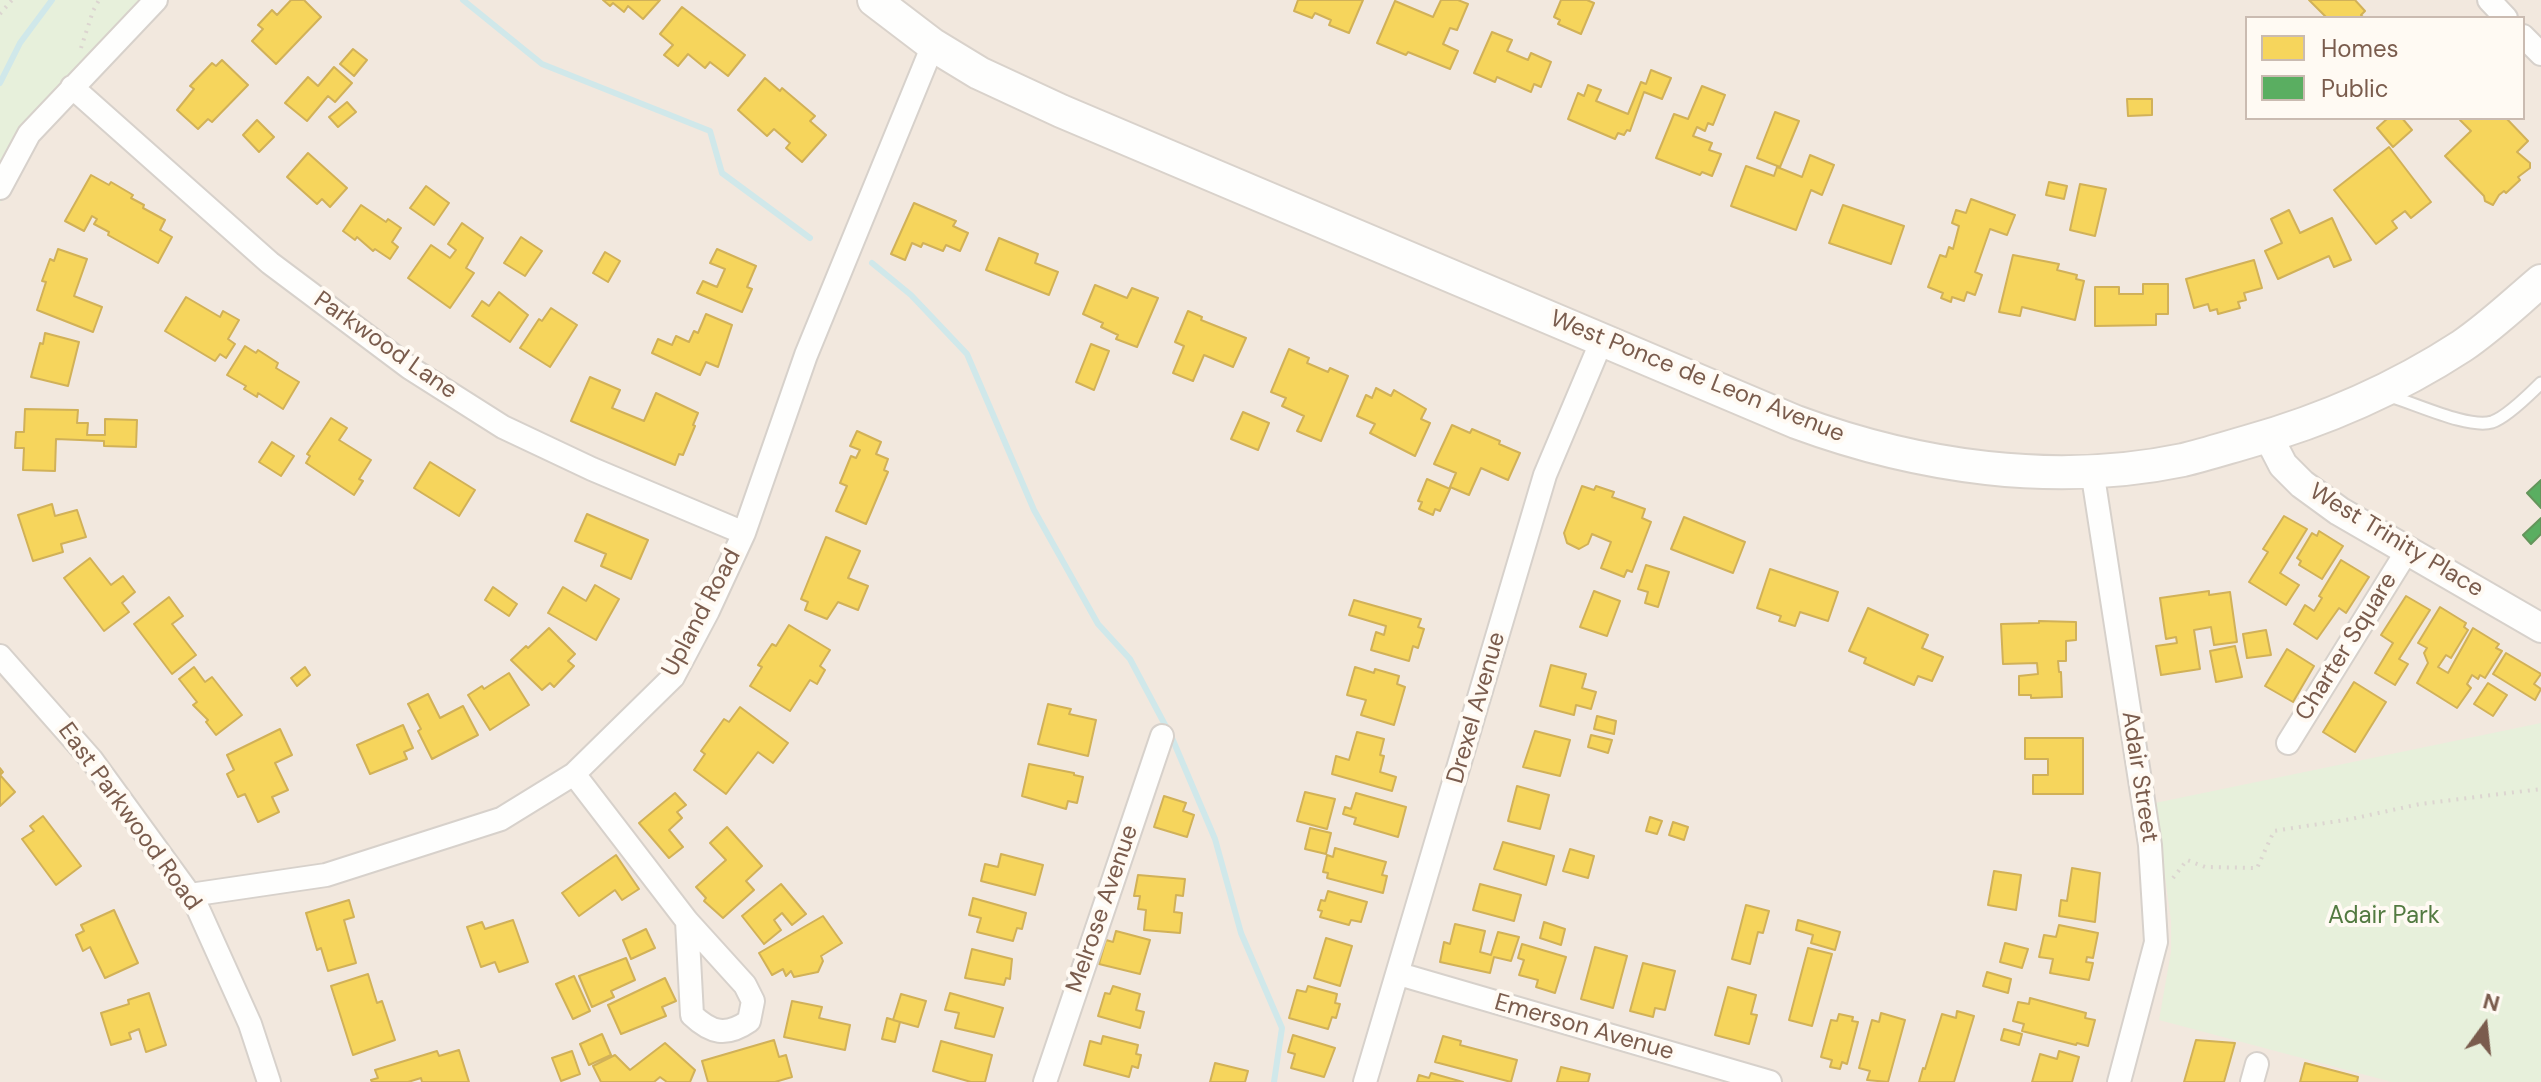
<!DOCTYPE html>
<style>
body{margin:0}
#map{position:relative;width:2541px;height:1082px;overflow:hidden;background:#f9f5f0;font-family:"DM Sans",sans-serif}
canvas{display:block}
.legend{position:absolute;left:2245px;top:16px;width:280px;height:104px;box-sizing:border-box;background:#fffaf3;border:2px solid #cabbb1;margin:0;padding:10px 14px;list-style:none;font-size:24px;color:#7a5c4d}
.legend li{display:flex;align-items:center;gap:16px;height:40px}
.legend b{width:40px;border:2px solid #cabbb1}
.north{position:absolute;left:2445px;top:986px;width:80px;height:80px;-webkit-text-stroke:6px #fffaf3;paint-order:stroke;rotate:15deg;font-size:22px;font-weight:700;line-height:32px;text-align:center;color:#7a5c4d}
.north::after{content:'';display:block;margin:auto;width:28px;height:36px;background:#7a5c4d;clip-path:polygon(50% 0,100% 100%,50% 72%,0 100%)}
</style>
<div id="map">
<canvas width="2541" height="1082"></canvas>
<ul class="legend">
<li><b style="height:22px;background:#f6d55c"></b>Homes</li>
<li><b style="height:22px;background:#5aae61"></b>Public</li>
</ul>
<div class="north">N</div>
</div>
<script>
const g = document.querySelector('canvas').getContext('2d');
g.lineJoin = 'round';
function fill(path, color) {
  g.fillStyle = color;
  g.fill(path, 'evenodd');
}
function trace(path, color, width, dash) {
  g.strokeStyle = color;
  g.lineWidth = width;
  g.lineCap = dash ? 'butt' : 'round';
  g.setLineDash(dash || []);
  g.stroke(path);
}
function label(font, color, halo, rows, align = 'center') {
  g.font = font + ' "DM Sans",sans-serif';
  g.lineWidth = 8;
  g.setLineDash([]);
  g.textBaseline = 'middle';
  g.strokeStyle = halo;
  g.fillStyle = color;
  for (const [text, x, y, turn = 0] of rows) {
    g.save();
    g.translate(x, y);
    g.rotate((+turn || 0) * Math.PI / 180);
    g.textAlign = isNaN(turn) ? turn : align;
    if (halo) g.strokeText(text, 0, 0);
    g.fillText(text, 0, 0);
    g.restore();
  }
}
fill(new Path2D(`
 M0,0H2541V1082H0ZM2247,18H2523V118H2247Z`), '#f2e8de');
fill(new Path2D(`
 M0,0H157L72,87L0,203Z
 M2541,723V1082H2392L2159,1020L2171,952V921L2155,803Z`), '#e7f0db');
const homes = new Path2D(`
 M291,0H304L321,17L276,64L252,41L263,29L258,25L272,10L277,15Z
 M603,0H660L643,19L628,6L624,12L613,3L610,6Z
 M1298,0H1363L1349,33L1329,25L1331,20L1315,13L1312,18L1294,11Z
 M1441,0H1458L1468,4L1457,30L1450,28L1443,44L1458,51L1450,69L1408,52L1406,55L1377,43L1395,1L1433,17Z
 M1561,0H1587L1594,3L1581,34L1558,24L1560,20L1554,17Z
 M2309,0H2355L2365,11L2361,15L2364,18H2327Z
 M682,7L745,55L728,76L710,62L705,68L688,54L678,66L664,55L673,45L660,34Z
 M1492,32L1512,40L1507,51L1528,60L1531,53L1551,62L1541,87L1534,84L1531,92L1497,77L1495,82L1474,73Z
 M353,49L367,60L354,76L340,64Z
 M222,60L248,85L212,122L208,119L198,129L177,110L194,89L190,86L212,63L216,66Z
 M334,67L352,83L335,102L328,96L307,121L285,103L308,77L318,86Z
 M1651,70L1671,78L1662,99L1644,92L1630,131L1627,130L1624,135L1618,133L1615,139L1568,119L1578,93L1584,96L1588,85L1601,90L1596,101L1628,114L1641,82L1646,84Z
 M765,78L780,91L782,88L815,116L810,121L826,135L802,162L786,148L790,143L774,129L767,136L738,110Z
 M1702,86L1725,95L1713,125L1708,123L1705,131L1697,127L1693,136L1712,143L1709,150L1721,154L1712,176L1702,172L1700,175L1656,158L1674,114L1688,119Z
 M2127,99H2152V115L2128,116Z
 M347,102L356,112L338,127L329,117Z
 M1775,112L1799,121L1780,167L1757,158Z
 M2388,118H2402L2412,130L2393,147L2377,128Z
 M2462,118H2506L2528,141L2517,152L2530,163V168L2518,177L2520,180L2506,193L2504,191L2499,195L2493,205L2485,201L2484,196L2445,156L2471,131L2460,120Z
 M257,120L274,137L259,152L243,135Z
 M2389,147L2431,202L2411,218L2405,211L2392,221L2397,228L2376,244L2334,190Z
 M308,153L347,188L330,207L322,199L317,204L287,177Z
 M1810,155L1834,165L1822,195L1811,190L1796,230L1731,206L1746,166L1774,176L1777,167L1802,177Z
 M91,175L109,185L111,182L133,195L131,198L144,205L143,208L165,220L160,230L172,237L158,263L108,235L109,232L94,224L97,219L92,216L84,231L65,221Z
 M2049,182L2067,186L2064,199L2046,195Z
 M2080,184L2106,189L2095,236L2070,230Z
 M426,186L449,203L434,225L410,208Z
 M1971,199L2015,215L2007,235L1990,229L1975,272L1982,275L1975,295L1967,292L1964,301L1952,297L1951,302L1941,298L1943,293L1928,287L1940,255L1946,257L1949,247L1953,249L1959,226L1952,223L1956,210L1966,213Z
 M914,203L956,221L953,226L968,233L960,251L946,245L943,251L923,243L921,247L912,243L905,260L891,254Z
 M361,205L386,222L388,219L401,228L392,242L398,247L390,259L375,249L373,251L357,237L355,240L343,231Z
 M1843,205L1904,226L1891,264L1829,243Z
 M2289,210L2300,233L2332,218L2351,260L2334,267L2329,256L2278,279L2265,251L2282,243L2271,219Z
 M462,223L483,238L466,268L474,273L450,308L408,278L431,245L450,258L456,250L448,244Z
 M521,237L542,251L525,276L504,263Z
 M999,238L1038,254L1035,263L1058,272L1049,295L986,270Z
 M58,249L87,259L74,296L102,307L93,332L37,310L46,282L42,281L50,259L54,261Z
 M717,249L756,266L747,287L752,289L742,312L697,293L703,281L717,287L725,269L710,263Z
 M605,252L620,261L608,282L593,273Z
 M2013,255L2059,264L2057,270L2077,275L2076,279L2084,281L2075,320L2022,307L2020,316L1999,312Z
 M2254,260L2262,288L2244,293L2246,300L2238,302L2240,308L2218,314L2217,309L2210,311L2208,304L2194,308L2186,279Z
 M2143,284H2168V314H2156V325L2095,326V287H2119V294H2143Z
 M1095,285L1127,298L1132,288L1158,298L1137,347L1116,339L1118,335L1101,327L1103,323L1083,314Z
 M499,292L528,315L510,342L472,316L482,301L489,306Z
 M186,297L220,317L223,311L239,320L228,339L235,344L226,358L220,354L215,361L165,331Z
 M551,308L577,325L550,367L520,348L539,319L542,321Z
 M1188,311L1202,317L1201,320L1246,338L1233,367L1204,355L1193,381L1173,373L1184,346L1175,342Z
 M706,314L732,325L718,367L706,362L700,375L652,353L658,339L672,345L676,336L689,342L694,331L698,333Z
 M45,333L79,342L68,386L31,377L40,343L43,344Z
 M1091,344L1109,351L1094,390L1076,382Z
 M245,346L256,353L258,350L278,363L276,368L299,382L283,409L258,393L257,397L244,389L246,386L227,375Z
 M1289,349L1309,358L1307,363L1328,372L1330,368L1348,376L1321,441L1297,431L1304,416L1282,406L1286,398L1271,392Z
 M590,377L620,390L612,408L644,421L656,393L698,413L693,425L695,426L683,455L679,454L675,465L571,421Z
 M1376,388L1391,396L1394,390L1426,409L1421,419L1430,423L1415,456L1370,433L1375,424L1357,416L1366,395L1372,398Z
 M25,409L78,410L77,423H88L87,435H105V419L137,420L136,447L104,446V441L56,439L55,471L23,470L24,448H15L16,432H24Z
 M1243,412L1269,423L1258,450L1231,439Z
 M331,418L347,428L339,440L371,460L359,479L363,481L354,495L306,463L310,456L307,454Z
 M1452,425L1470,433L1472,429L1500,441L1499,444L1520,453L1508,480L1481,468L1469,495L1450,487L1456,473L1434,464Z
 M857,431L881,442L876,454L888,459L884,470L888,472L866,524L836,511L847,486L840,483L851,456L856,458L860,450L850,446Z
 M272,442L294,456L281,476L259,462Z
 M430,462L475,490L459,516L414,488Z
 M1427,479L1450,489L1440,511L1435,509L1433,515L1419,509L1422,502L1418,501Z
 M1582,486L1594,490L1596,486L1614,492L1612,497L1645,509L1642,518L1651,522L1632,572L1627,570L1624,577L1601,568L1611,542L1592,534L1588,544L1579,549L1567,543L1564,533Z
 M52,504L55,516L77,510L86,537L61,544L63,552L33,561L18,515Z
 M587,514L648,540L631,579L601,566L606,554L575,541Z
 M2284,516L2307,529L2280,573L2299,585L2286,605L2249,582L2268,552L2263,549Z
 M1684,517L1745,542L1733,573L1671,549Z
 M2319,531L2343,546L2322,579L2299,565L2301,561L2297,558L2312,533L2317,536Z
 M826,537L860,551L848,578L868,586L858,610L838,602L827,619L805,610L808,602L801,599Z
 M90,558L111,585L123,576L135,592L122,603L129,612L104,631L64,578Z
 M2341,560L2369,577L2346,613L2339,608L2317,639L2294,624L2305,605L2314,611L2322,598L2319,596Z
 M1646,565L1669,572L1658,607L1645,603L1648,592L1638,589Z
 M1770,569L1838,592L1828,621L1800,612L1795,626L1779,621L1781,616L1757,608Z
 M595,585L619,599L596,640L548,613L563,587L586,601Z
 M493,587L517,604L509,616L485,600Z
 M1594,591L1620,601L1607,636L1580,627Z
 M2209,591V595L2230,592L2237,642L2214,645L2211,627L2194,630L2200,669L2161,675L2156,646L2177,643L2176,637L2166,639L2160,598Z
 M2406,596L2430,610L2399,659L2408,664L2395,685L2375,673L2393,643L2381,635Z
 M169,597L183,616L172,624L196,655L172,674L134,624Z
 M1354,600L1421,619L1418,627L1424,629L1418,648L1413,646L1409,661L1371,650L1376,632L1384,635L1386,626L1349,615Z
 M2440,607L2466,623L2464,627L2468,630L2451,658L2446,655L2438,667L2448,673L2473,628L2499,644L2496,648L2502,651L2485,678L2480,675L2478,679L2472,675L2467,684L2471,688L2457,708L2417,683L2428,663L2424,653L2427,648L2418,643Z
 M1868,608L1928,635L1922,648L1943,657L1932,681L1918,676L1914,685L1864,663L1866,658L1849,651Z
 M2039,621L2076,622V640L2066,641V661H2058L2059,672H2061L2062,697L2031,698V695H2019V676L2038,674L2037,663L2003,664L2001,624L2039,623Z
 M789,625L830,650L820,666L825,670L817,684L810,680L790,711L750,686L762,667L758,665L772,644L776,646Z
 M549,628L575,654L568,661L574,666L554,687L550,683L542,690L511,660L526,646L528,648Z
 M2266,630L2271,655L2247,658L2243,634Z
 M2235,646L2242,677L2216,682L2210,651Z
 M2287,649L2314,666L2293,702L2265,686Z
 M2506,653L2541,674L2534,684L2541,689L2535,700L2493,674Z
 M1551,665L1586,674L1582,688L1596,692L1591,709L1576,705L1574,715L1540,706Z
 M194,667L205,682L212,677L242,715L216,735L206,722L208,720L193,705L197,702L179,679Z
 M305,667L310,675L297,686L291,678Z
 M1355,667L1374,673L1375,669L1399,676L1397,684L1405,687L1394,725L1361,715L1366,700L1347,695Z
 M509,673L529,705L490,730L468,695L482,686L484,689Z
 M2354,682L2386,702L2355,752L2323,732Z
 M2488,683L2507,695L2493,716L2474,704Z
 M428,694L440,718L463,706L478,735L432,759L418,731L421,729L408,704Z
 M1048,704L1071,709L1069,714L1096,720L1088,756L1038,744Z
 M740,707L788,743L773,763L758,752L726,794L694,770L705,754L701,751L724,719L729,722Z
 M1597,716L1616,721L1614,734L1594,729Z
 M403,725L413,748L404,752L407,759L370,774L357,745Z
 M280,729L292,755L275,763L288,790L272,797L279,812L258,822L245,794L238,797L227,774L234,770L227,755Z
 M1535,731L1570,740L1560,776L1523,767Z
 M1357,732L1384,739L1380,755L1384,756L1380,772L1396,777L1392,791L1332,774L1336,756L1349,760Z
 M1591,735L1612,740L1608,753L1588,747Z
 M2025,738H2083V794H2033V775H2048V759H2025Z
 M1029,764L1074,773V775L1083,777L1077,803L1068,801L1066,809L1022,796Z
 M0,768L3,772L0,775L15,792L0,806Z
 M1517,786L1549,795L1540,829L1508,821Z
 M1305,792L1335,799L1327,829L1297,821Z
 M675,793L686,805L677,812L682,818L669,830L683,847L669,858L639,823Z
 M1356,793L1406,807L1398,837L1354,824L1356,818L1343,814L1345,807L1351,809Z
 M1164,796L1186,803L1183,811L1194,815L1187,837L1154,827Z
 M43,816L81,866L56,885L22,839L34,831L30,826Z
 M1650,817L1662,821L1657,834L1646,831Z
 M1673,822L1688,827L1684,840L1669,835Z
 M727,827L762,866L746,881L754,890L723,918L704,901L706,898L696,887L726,860L710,843Z
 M1310,828L1331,833L1326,854L1305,849Z
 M1503,842L1554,856L1546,885L1494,869Z
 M1335,848L1386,862L1382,875L1387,876L1383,893L1327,878L1328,873L1323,872L1327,855L1333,857Z
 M1570,849L1594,856L1588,878L1563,871Z
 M1001,854L1043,865L1035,895L981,881L985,864L998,867Z
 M616,855L639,889L622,900L615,890L579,916L562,893Z
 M2072,868L2100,873L2095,922L2059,916L2061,900L2067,901Z
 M1994,871L2021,875L2016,910L1988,905Z
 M1138,875L1185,879L1183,896L1176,895L1174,912L1182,913L1180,933L1144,930L1146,910L1138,909L1140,896H1134Z
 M781,884L806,914L792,925L782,913L774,920L781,930L764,944L742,916Z
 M1480,884L1521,895L1514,921L1473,910Z
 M1328,891L1367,902L1361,922L1351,920L1349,925L1320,917L1322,911L1318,910L1321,900L1325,901Z
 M973,898L1026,913L1022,929L1017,928L1013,941L977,932L981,918L969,915Z
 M349,900L354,917L344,920L356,963L328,971L321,948L317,950L306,913Z
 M1746,905L1769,911L1763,933L1758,932L1750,964L1732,959Z
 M114,910L138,963L105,978L90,947L83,951L76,935L84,931L81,925Z
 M823,916L842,943L821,956L823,961L818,972L794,977L791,971L786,976L783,969L772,975L759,953Z
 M513,920L528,962L499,972L495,962L481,967L467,927L482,922L485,929Z
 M1798,920L1840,932L1835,950L1811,943L1813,935L1796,930Z
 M1544,922L1565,929L1561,945L1540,938Z
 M1455,924L1485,931L1480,952L1491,955L1498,932L1519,937L1511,961L1494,957L1490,973L1440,962L1444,942L1450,944Z
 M2059,925L2098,933L2093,958L2087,957L2086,962L2093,963L2089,980L2050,973L2053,959L2039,957L2044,935L2056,937Z
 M646,929L655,948L631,959L623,940Z
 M1116,931L1150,940L1140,974L1099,964L1106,940L1113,942Z
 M1326,938L1352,946L1340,986L1314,978Z
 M2005,943L2028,949L2022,968L2000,962Z
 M1522,944L1566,957L1555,993L1536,987L1538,980L1519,975L1524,960L1518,958Z
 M1595,947L1627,956L1613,1008L1581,999Z
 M1808,948L1832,954L1812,1026L1789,1020Z
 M972,949L1012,959L1010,979L1006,978L1004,985L965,978Z
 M626,958L635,980L611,991L614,997L592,1007L579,976Z
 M1643,963L1675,971L1665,1010L1655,1008L1653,1017L1630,1011Z
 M1987,972L2011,979L2008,993L1983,986Z
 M368,974L377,1003L382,1001L395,1040L353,1055L331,986Z
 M574,976L590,1011L573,1019L556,984Z
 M665,978L676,1001L662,1007L666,1016L621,1034L608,1005Z
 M1113,986L1140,994L1136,1010L1144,1012L1140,1028L1098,1016L1105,993L1110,994Z
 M1308,986L1337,994L1335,1003L1340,1004L1336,1018L1332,1017L1328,1029L1289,1018L1297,990L1306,992Z
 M1728,987L1756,995L1751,1014L1757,1015L1749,1044L1715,1035Z
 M149,993L166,1045L146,1052L139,1029L129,1033L131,1039L111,1045L101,1013L129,1004L128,1000Z
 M950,993L1003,1008L994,1037L955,1028L959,1013L945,1010Z
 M901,994L926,1001L918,1027L893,1020Z
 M2030,998L2086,1013L2085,1018L2095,1020L2088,1046L2077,1043L2076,1045L2022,1031L2024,1024L2013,1021L2018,1002L2029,1004Z
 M792,1001L822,1007L819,1018L850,1025L845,1050L784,1037Z
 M1957,1011L1974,1016L1954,1082H1919L1923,1068L1925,1069L1942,1014L1956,1018Z
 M1881,1013L1905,1020L1888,1082L1867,1080L1870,1071L1859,1068L1872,1020L1879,1022Z
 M1839,1014L1853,1017L1852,1021L1858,1022L1847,1064L1842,1062L1840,1069L1830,1067L1832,1060L1821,1057L1831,1020L1837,1021Z
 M887,1018L900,1022L895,1042L882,1039Z
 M2004,1029L2022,1034L2019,1045L2001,1040Z
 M602,1034L611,1055L589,1065L580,1044Z
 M1293,1035L1335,1048L1324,1077L1291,1068L1295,1054L1288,1052Z
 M1103,1036L1138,1045L1136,1054L1141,1055L1138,1068L1132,1066L1129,1077L1084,1065L1090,1041L1101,1044Z
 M1443,1036L1461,1041L1460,1045L1517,1060L1511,1082L1435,1062Z
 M774,1040L779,1057L786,1055L792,1077L775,1082H708L702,1061Z
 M2196,1040L2235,1043L2224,1082H2184Z
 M941,1041L992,1055L985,1082H971L933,1071Z
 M665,1043L695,1070L690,1082H667L660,1077L654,1082H601L593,1066L615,1055L630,1070Z
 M459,1050L469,1082H422L421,1078L408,1082H372L371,1080L378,1078L375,1070L437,1051L439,1056Z
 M572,1051L580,1074L561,1081L552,1058Z
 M2059,1051L2079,1057L2072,1082H2032L2040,1054L2057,1059Z
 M1215,1063L1248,1071L1245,1082H1210Z
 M2305,1063L2358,1077L2357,1082H2300Z
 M1561,1067L1590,1074L1588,1082H1557Z
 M1431,1073L1463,1082H1417L1419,1075L1429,1078Z`);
fill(homes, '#f6d55c');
trace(homes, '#d1b158', 2);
const public = new Path2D(`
 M2541,480V508L2527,493Z
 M2541,518V534L2531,544L2523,535Z`);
fill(public, '#5aae61');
trace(public, '#64955b', 2);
trace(new Path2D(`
 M463,0L542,64L710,131L722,173L810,238
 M0,83L20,43L52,0
 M872,263L911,295L967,354L1034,510L1098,624L1130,659L1172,738L1215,839L1241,933L1282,1028L1274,1082`), '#d0e8ea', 6);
const service = new Path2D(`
 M2389,396C2415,403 2468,429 2492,422C2507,417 2530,394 2541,383`);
const minor = new Path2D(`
 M2489,0L2506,18
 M2523,36L2541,54
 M72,87L270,263L410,368L503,427L592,469L744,533
 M0,188L29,134L156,0
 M2092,470L2150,845L2156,942L2119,1082
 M0,656L91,759L195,902L250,1024L269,1082
 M2288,743L2407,551
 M574,774L687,921L745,985L753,1001L749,1021C726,1037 711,1033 692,1015L687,921
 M190,895L326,875L501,819L574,774L673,677L708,611L744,533L806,355L933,45
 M1399,974L1770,1082
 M1045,1082L1162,736
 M1365,1082L1545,475L1602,340
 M2252,1082L2257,1064`);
const tertiary = new Path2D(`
 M2268,436L2283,465L2302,484L2339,511L2541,628`);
const secondary = new Path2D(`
 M874,0L933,45L979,73L1061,111L1796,422C1918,467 2054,487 2183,460C2204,455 2226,448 2247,442C2322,421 2396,389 2462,346C2490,327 2515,303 2541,281`);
trace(service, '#d7d1cb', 15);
trace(minor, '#d7d1cb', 26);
trace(tertiary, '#d7d1cb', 32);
trace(secondary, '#d9d2cb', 36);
trace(new Path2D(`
 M0,14L12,0
 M81,48L93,11L99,0
 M2173,878L2187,860L2205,867L2257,868L2274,831L2351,819L2420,804L2541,789`), '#dcd5d0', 4, [2, 6]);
trace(service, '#fefefd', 11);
trace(minor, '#fefefd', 22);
trace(tertiary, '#fefefd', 28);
trace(secondary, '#fefefd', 32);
label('24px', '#7a5c4d', '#fffaf3', [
 ["Parkwood Lane",385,346,35],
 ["West Ponce de Leon Avenue",1697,377,22],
 ["West Trinity Place",2396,541,31],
 ["Upland Road",702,613,-62],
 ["Charter Square",2347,647,-58],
 ["Drexel Avenue",1477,708,-74],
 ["Adair Street",2139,777,81],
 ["East Parkwood Road",129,817,54],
 ["Melrose Avenue",1103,909,-71],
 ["Emerson Avenue",1584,1028,16]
]);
label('24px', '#537a41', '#fffaf3', [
 ["Adair Park",2384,917]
]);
</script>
